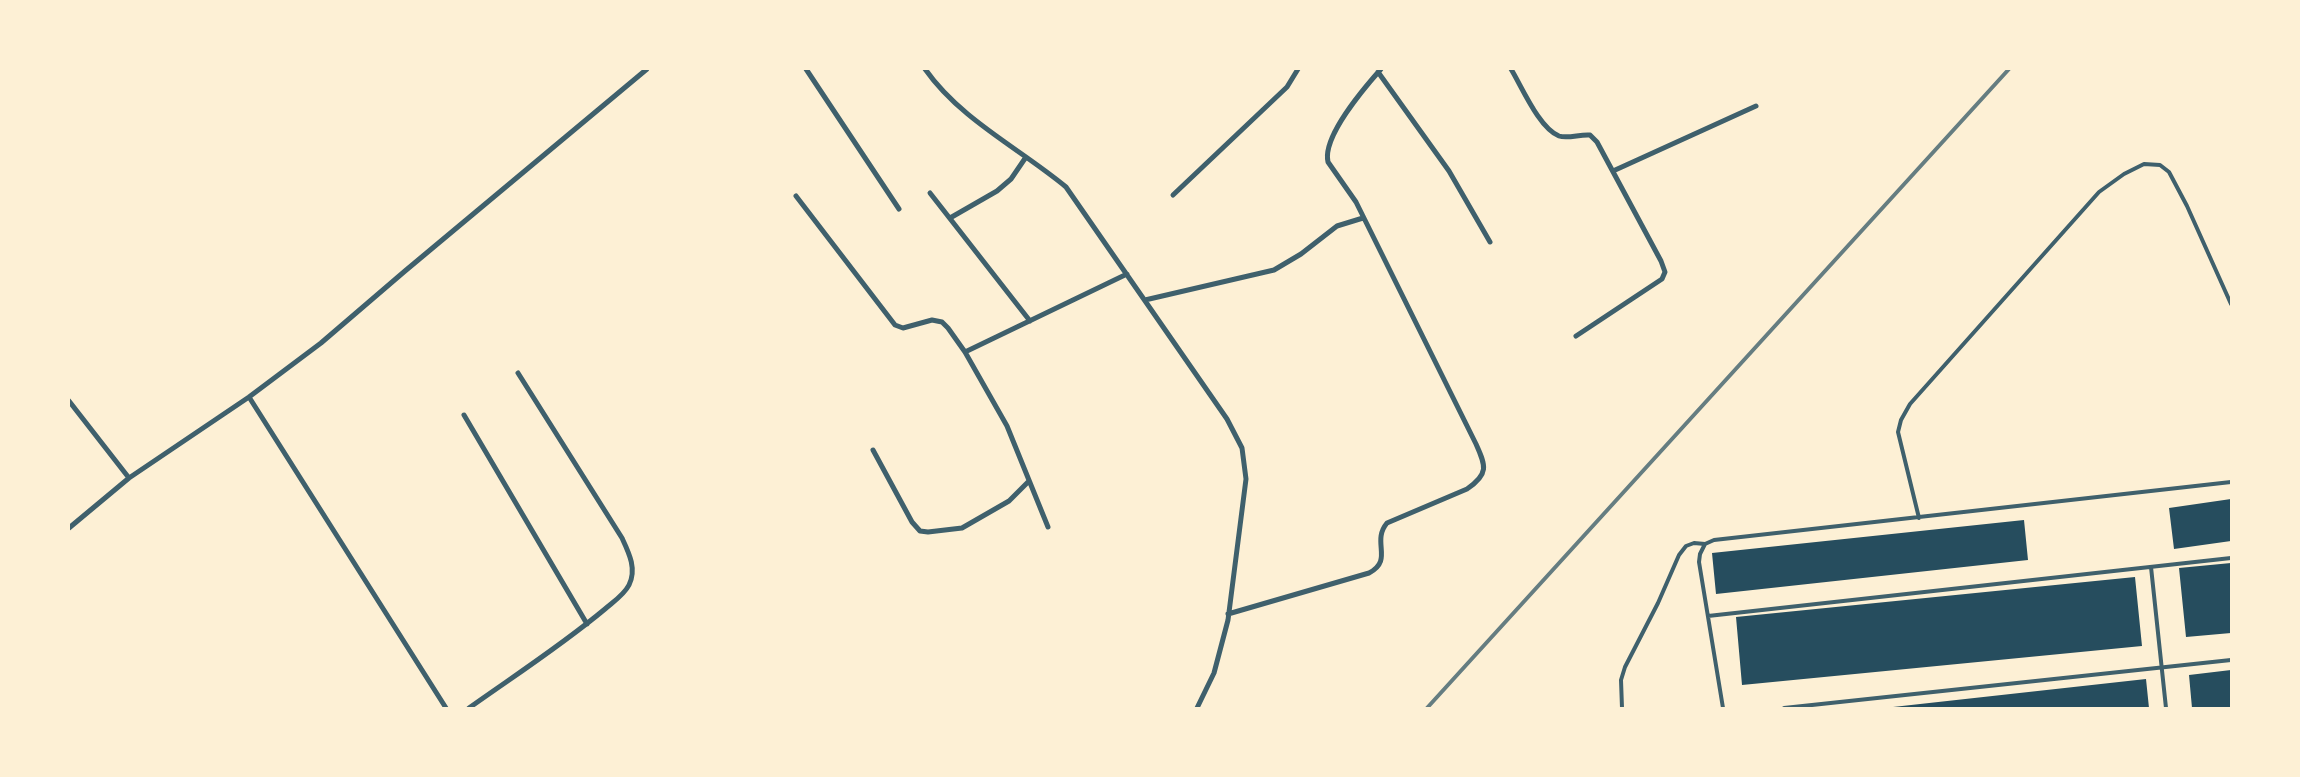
<!DOCTYPE html>
<style>
body{margin:0}
#map{position:relative;width:2300px;height:777px;overflow:hidden;background:#fdf0d5;font-family:"Source Sans 3",sans-serif}
canvas{display:block}
.frame{position:absolute;inset:0;border:70px solid #fdf0d5;pointer-events:none}
</style>
<div id="map">
<canvas width="2300" height="777"></canvas>
<div class="frame"></div>
</div>
<script>
const g = document.querySelector('canvas').getContext('2d');
g.lineJoin = 'round';
function fill(path, color) {
  g.fillStyle = color;
  g.fill(path, 'evenodd');
}
function trace(path, color, width, dash) {
  g.strokeStyle = color;
  g.lineWidth = width;
  g.lineCap = dash ? 'butt' : 'round';
  g.setLineDash(dash || []);
  g.stroke(path);
}
fill(new Path2D(`
 M2231,499V541L2174,549L2169,508Z
 M2024,520L2028,560L1716,594L1712,553Z
 M2231,563V633L2186,637L2179,568Z
 M2135,577L2142,646L1742,685L1736,617Z
 M2231,670V708H2192L2189,675Z
 M2146,679L2149,708H1893V707Z`), '#264d5e');
trace(new Path2D(`
 M1919,518L1898,432L1901,420L1910,404L2099,192L2124,174L2144,164L2160,165L2169,172L2187,206L2231,304
 M2151,567L2166,708
 M1708,616L2231,558
 M1622,708L1621,680L1625,667L1658,603L1679,555L1686,546L1694,543L1705,544
 M1723,708L1699,562L1700,554L1705,544L1714,540L2231,482
 M1784,708L2231,660`), '#3f606c', 4);
trace(new Path2D(`
 M806,69L899,209
 M925,69C961,120 1019,148 1066,187L1227,419L1242,448L1246,479L1228,620L1214,673L1197,708
 M1511,69C1522,87 1539,128 1559,136C1568,139 1580,134 1590,135L1597,142L1661,261L1665,272L1662,279L1576,336
 M1378,72L1449,171L1490,242
 M1613,171L1756,106
 M930,193L1030,321
 M1173,195L1287,87L1298,69
 M796,196L895,325L903,328L932,320L942,322L948,328L965,352L1007,426L1048,527
 M950,218L997,191L1011,179L1026,157
 M1145,300L1274,270L1301,254L1337,226L1363,218
 M965,352L1127,274
 M249,397L446,708
 M69,401L129,478
 M464,415L587,624
 M873,450L912,522L920,531L928,532L962,528L1009,501L1029,481
 M69,528L129,478L249,397L321,343L405,271L647,69
 M1228,614L1369,573C1394,560 1371,542 1387,523L1467,489C1489,474 1486,466 1476,444L1356,202L1328,162C1322,137 1365,87 1381,69
 M469,708C514,676 562,645 605,609C613,602 624,595 629,585C637,569 629,553 622,538L518,373`), '#3f606c', 5);
trace(new Path2D(`
 M1427,708L2009,69`), '#657d81', 4);
</script>
